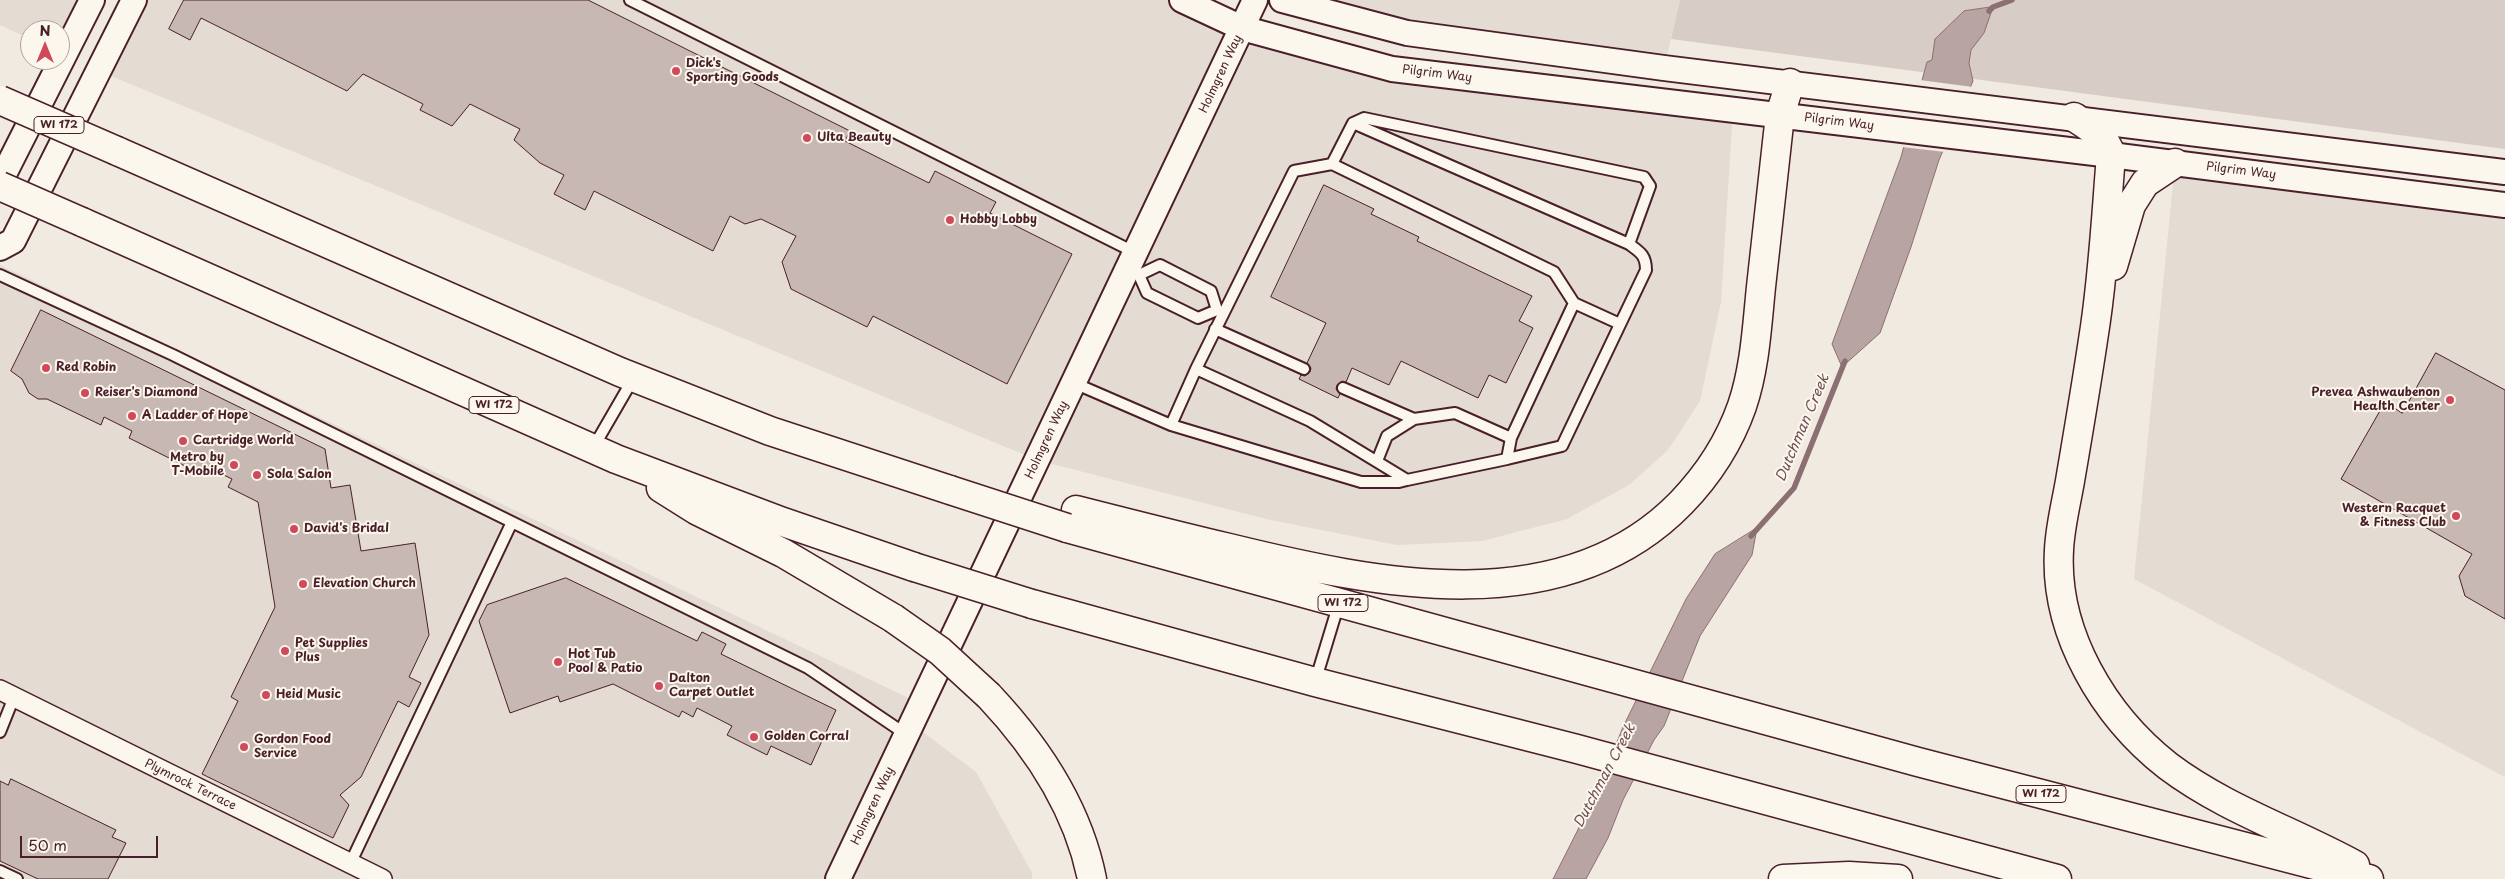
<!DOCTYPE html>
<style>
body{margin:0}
#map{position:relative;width:2505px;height:879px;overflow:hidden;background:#f0eae0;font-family:"Playpen Sans",sans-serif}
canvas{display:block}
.north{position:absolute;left:20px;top:20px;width:50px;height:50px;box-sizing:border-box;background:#fbf7ec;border:1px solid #b4a19f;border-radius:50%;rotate:0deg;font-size:14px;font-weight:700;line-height:20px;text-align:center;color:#4a1f2b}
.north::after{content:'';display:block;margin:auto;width:18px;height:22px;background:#d1495b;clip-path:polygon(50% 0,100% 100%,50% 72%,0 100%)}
.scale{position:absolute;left:20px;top:836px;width:138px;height:22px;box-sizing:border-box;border:2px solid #4a1f2b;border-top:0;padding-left:6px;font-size:15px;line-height:18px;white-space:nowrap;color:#4a1f2b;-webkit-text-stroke:4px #fbf7ec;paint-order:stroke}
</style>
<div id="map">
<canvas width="2505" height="879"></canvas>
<div class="north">N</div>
<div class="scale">50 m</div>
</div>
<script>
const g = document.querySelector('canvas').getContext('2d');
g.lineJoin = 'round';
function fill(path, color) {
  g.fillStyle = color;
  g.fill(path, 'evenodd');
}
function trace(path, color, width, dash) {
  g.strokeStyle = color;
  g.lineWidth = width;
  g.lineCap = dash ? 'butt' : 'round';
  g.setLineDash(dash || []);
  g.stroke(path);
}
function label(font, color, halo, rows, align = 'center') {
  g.font = font + ' "Playpen Sans",sans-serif';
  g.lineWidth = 4;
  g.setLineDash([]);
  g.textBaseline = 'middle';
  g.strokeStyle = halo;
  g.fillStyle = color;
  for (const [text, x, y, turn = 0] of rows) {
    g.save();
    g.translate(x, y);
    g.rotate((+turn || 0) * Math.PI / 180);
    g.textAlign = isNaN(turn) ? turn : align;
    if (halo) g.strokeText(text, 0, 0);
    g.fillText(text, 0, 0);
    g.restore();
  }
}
fill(new Path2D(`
 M0,0H92L60,53V30H30V39L0,25Z
 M134,0H1182L1392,69L1733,109L1721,302L1700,401L1668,450L1629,485L1567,519L1482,541L1397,545L1266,519L1037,460L99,71Z
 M1282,0H1680L1664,68Z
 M2175,163L2505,205V777L2134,579Z
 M0,265L921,704L912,724L976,772L1032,873V879H0Z`), '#e4dbd2');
fill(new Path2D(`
 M1680,0H2505V149L1671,39Z`), '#d8ccc6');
const water = new Path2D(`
 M1993,7L1984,33L1971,50L1969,63L1973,81L1939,160L1911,247L1880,333L1842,367L1832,344L1901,157L1927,62L1932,60L1935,39L1964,11Z
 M1757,528L1752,555L1700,636L1664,726L1654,740L1623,800L1608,838L1586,879H1553L1597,792L1623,727L1686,599L1715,554Z`);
fill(water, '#b8a4a2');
trace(water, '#8c6f72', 1);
fill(new Path2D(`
 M1920,80L1973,87L1945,152L1902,147Z`), '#f0eae0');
trace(new Path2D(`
 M1989,11L1993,7L2012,0
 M1751,536L1794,488L1845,361`), '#8c6f72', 5.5);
const building = new Path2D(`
 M184,0H588L850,131L845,141L929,183L935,171L996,202L990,213L1072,254L1007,384L873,316L867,327L791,289L782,262L796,236L761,219L745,224L730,216L713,251L594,191L585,210L554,194L564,175L540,163L514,140L520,129L470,104L452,126L420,110L423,104L363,74L347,91L201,18L190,40L169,29Z
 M1324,185L1374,209L1371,214L1419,237L1417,241L1532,296L1519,321L1533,328L1506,383L1489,375L1478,398L1401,361L1389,385L1352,368L1346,382L1342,381L1337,385L1336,389L1340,394L1338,398L1299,379L1301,375L1305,376L1310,372L1311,368L1307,363L1326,323L1271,297Z
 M41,310L325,449L331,488L350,485L361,551L415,543L429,635L409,677L421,683L409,707L398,701L361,777L340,795L349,805L333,838L202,774L238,701L231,697L275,607L258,502L228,487L232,479L203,465L199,473L129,438L132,431L104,417L101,425L47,399H38L29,393L22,379L11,371Z
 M2436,353L2505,390V619L2465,596L2459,576L2472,554L2341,479L2385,402L2402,413Z
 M566,578L697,641L702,632L726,644L721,654L836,710L811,765L771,746L767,755L727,735L732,726L697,708L693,717L682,711L679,717L613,684L560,702L558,696L510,713L479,621L487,605Z
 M11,779L116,830L112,837L126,843L108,879H38L0,861V781L8,785Z`);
fill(building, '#c8b8b3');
trace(building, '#4a1f2b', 1);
const service = new Path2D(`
 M630,0L1136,253
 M1332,164L1554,272L1574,303L1511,438L1507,459L1407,480L1310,421L1196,369L1294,171Z
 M1332,164L1353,123L1364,118L1644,177L1650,186L1629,244L1353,123
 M1128,269L1139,275L1147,293L1198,318L1217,310L1211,291L1160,265L1139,275
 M0,275L173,355L808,668L907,735
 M1574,303L1620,324
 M1215,329L1304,369
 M1074,383L1171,425L1361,482H1399L1407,480
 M1343,388L1414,419L1455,413L1511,438
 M1171,425L1196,369
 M593,448L633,379
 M1507,459L1562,446L1646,270C1646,255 1640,252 1629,244
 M1377,461L1387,436L1414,419
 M1315,682L1339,603
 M0,732L14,697
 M350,864L512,522
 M0,871L17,879`);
const minor = new Path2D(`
 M0,690L382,879`);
const tertiary = new Path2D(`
 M1182,0L1242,28L1392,69L2111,155L2505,205
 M1282,0L1407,33L1664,68L2505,172
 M0,182L92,0
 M0,248L13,241L134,0
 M838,879L1255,0`);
const motorway = new Path2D(`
 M2074,117C2089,127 2106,136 2111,155C2106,216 2103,279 2093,340C2086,387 2078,434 2070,481C2066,504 2060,527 2059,550C2054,633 2104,716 2168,766C2225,809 2293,831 2355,865
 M117,151L620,372L770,431L950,490
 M82,222L616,459L783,522L914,567
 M2113,266L2131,205L2145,183L2175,163
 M661,488L696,510L783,553L893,618
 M1076,510C1127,523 1178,536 1229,548C1376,584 1563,624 1681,503C1709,474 1729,443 1742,406C1755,368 1757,326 1761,287C1767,229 1774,172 1780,115L1790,83
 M1067,528L1918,762L2369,879
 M1032,604L1315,682L1577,749L2057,879
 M989,696C1037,747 1078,809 1092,879
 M1783,879L1849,876L1898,879`);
trace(service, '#4a1f2b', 14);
trace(minor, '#4a1f2b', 22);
trace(tertiary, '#4a1f2b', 28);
trace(motorway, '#4a1f2b', 31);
trace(service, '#fbf7ec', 10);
trace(minor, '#fbf7ec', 19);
trace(tertiary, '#fbf7ec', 24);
trace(motorway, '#fbf7ec', 28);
const motorwayBridge = new Path2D(`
 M0,100L117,151
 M0,186L82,222
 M950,490L1067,528
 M914,567L1032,604
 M893,618L940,651L989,696`);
trace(motorwayBridge, '#4a1f2b', 31, []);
trace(motorwayBridge, '#fbf7ec', 28);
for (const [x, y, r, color] of [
 [676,71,5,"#d1495b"],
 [807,138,5,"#d1495b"],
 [950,220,5,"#d1495b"],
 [46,368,5,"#d1495b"],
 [85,393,5,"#d1495b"],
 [2450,400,5,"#d1495b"],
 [132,416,5,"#d1495b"],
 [183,441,5,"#d1495b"],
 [234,465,5,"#d1495b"],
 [257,475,5,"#d1495b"],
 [2456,516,5,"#d1495b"],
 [294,529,5,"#d1495b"],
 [303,584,5,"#d1495b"],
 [285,651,5,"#d1495b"],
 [558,662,5,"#d1495b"],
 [659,686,5,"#d1495b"],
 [266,695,5,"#d1495b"],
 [754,737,5,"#d1495b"],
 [244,747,5,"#d1495b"]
]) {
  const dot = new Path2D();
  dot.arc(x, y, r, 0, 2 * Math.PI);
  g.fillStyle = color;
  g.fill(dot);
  trace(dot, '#fbf7ec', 2);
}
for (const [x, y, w] of [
 [59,125,50],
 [494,405,50],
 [1343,603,50],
 [2041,794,50]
]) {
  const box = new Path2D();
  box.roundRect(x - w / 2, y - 8.5, w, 17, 4);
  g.fillStyle = '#fbf7ec';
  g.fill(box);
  trace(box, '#4a1f2b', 1);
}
label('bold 11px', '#4a1f2b', null, [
 ["WI 172",59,125],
 ["WI 172",494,405],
 ["WI 172",1343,603],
 ["WI 172",2041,794]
]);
label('bold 12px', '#4a1f2b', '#fbf7ec', [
 ["Dick's",686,64],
 ["Sporting Goods",686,78],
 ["Ulta Beauty",817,138],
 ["Hobby Lobby",960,220],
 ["Red Robin",56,368],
 ["Reiser's Diamond",95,393],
 ["Prevea Ashwaubenon",2440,393,"right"],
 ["Health Center",2440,407,"right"],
 ["A Ladder of Hope",142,416],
 ["Cartridge World",193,441],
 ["Metro by",224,458,"right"],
 ["T-Mobile",224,472,"right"],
 ["Sola Salon",267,475],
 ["Western Racquet",2446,509,"right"],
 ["& Fitness Club",2446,523,"right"],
 ["David's Bridal",304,529],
 ["Elevation Church",313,584],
 ["Pet Supplies",295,644],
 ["Plus",295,658],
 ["Hot Tub",568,655],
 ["Pool & Patio",568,669],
 ["Dalton",669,679],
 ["Carpet Outlet",669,693],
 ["Heid Music",276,695],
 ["Golden Corral",764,737],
 ["Gordon Food",254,740],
 ["Service",254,754]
], 'left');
label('12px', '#4a1f2b', '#fbf7ec', [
 ["Holmgren Way",1221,74,-65],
 ["Pilgrim Way",1437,74,7],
 ["Pilgrim Way",1839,122,7],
 ["Pilgrim Way",2241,171,7],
 ["Holmgren Way",1047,440,-65],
 ["Plymrock Terrace",190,785,26],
 ["Holmgren Way",873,806,-65]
]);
label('italic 14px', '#704e55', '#fbf7ec', [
 ["Dutchman Creek",1803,428,-67],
 ["Dutchman Creek",1605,776,-62]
]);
</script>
